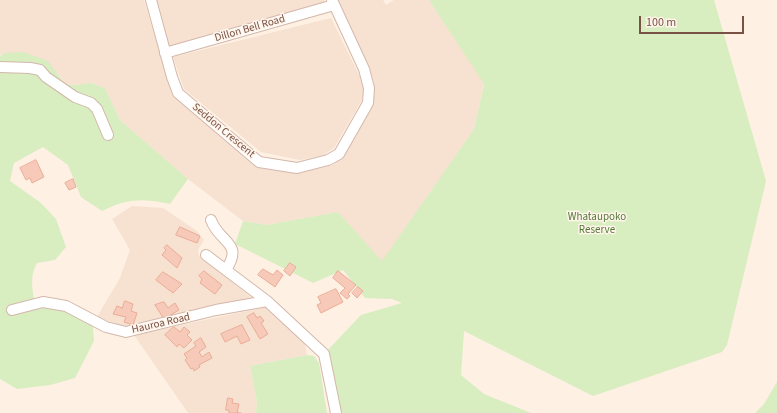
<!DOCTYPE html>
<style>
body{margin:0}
#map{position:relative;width:777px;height:413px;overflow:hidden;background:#fef0e3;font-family:"Source Sans 3",sans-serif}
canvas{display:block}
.scale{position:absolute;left:639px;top:16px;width:105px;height:18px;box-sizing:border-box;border:2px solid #795246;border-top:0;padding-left:5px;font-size:12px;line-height:14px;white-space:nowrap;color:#795246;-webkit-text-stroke:3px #fff5eb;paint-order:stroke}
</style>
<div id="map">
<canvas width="777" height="413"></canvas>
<div class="scale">100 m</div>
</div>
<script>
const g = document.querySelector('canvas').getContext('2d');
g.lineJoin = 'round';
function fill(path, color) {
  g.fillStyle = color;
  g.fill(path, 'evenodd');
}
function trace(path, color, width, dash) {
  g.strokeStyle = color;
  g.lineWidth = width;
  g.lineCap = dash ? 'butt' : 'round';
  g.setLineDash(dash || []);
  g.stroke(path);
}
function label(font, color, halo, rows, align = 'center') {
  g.font = font + ' "Source Sans 3",sans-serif';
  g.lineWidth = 3;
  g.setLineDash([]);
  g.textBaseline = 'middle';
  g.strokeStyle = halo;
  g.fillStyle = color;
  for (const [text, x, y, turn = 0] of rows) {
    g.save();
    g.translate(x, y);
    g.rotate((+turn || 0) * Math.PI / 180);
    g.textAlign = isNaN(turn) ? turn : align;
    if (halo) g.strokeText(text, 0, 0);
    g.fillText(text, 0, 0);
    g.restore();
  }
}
fill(new Path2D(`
 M0,0H144L172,94L253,165L300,173L333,165L340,159L373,104L374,83L369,66L337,0H383L386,5L394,0H429L484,83L474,129L382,262L338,212L266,225L243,221L188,179L120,120L105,88L91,83L76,85L65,84L59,75L4,53L0,55Z
 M155,0H324L326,6L169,48Z
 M331,18L361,79L364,89L362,100L334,148L323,155L300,160L261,152L184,89L173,57Z
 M132,206L163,208L197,231L204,240L198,250L199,256L253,299L132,326H124L97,317L120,278L130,250L112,219Z
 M266,307L305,344L307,355L250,366L257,403L256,413H188L134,335Z`), '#f7e1d1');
fill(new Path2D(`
 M429,0H714L766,181L727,345L722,352L593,396L464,331L461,375L484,394L531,413H336L324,354L361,315L402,303L392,299L365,298L343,270L313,283L235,244L243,221L266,225L338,212L382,261L474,129L484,84Z
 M23,52L48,61L65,84L76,85L91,83L105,88L120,120L188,179L170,204C144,198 126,198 102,211L81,197L68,165L43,147L14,163L10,181L41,203L56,219L66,247L55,260L37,263C30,275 32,286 34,300C54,296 76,302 92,314L94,341L75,378L50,385L17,389L0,379V56L4,53Z
 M307,355L314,356L319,363L327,413H256L257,402L250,366Z
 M777,382V413H755L764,404Z`), '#d8edc0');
const building = new Path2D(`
 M36,160L44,177L32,183L30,178L26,180L20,168Z
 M73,179L76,187L69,190L65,183Z
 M180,227L200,236L197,243L176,235Z
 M167,245L182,258L177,268L162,255L166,250L164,248Z
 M290,263L296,267L290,276L284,271Z
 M263,269L273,275L277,270L283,275L275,287L258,275Z
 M204,271L222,285L215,294L200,283L202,279L199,276Z
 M338,271L356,285L348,294L350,296L347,299L340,293L345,288L333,278Z
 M163,272L182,284L173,293L156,280Z
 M358,287L363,291L357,298L352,293Z
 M336,289L343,302L321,313L317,305L321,303L318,297Z
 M125,301L133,304L131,311L137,313L133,325L124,322L126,317L113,314L117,306L122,308Z
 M164,302L168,308L175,303L179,310L164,319L155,305Z
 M254,313L257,318L260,316L264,321L261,323L268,334L260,339L247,317Z
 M242,325L250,340L241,344L237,336L225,342L221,334Z
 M174,327L180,332L184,327L190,332L187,335L192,340L184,348L179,344L177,347L165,335Z
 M201,338L206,347L199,352L202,357L209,352L212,358L199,365L200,367L194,371L193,368L191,369L185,360L187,358L184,354L196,346L194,343Z
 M228,398L233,399L232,403L239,404L237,413H241H229V410H226Z`);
fill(building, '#f6c9b8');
trace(building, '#eaad97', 1);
const minor = new Path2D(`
 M151,0L172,77L178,93L259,162L297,168L328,160L339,154L368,103L369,88L364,69L332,0
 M165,53L334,5
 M0,67L30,68L40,70L46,77L75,97L91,103L97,109L108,135
 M211,220C220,244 244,242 226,270
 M206,255L267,301
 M12,310L43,302L66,306L106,327L126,332L216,310L267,301L324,354L336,413`);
trace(minor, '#d3b8ab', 12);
trace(minor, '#fff', 10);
label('11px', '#795246', '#fff5eb', [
 ["Dillon Bell Road",250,29,-16],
 ["Seddon Crescent",223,131,40],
 ["Hauroa Road",161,324,-13]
]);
label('11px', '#557a3b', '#fff5eb', [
 ["Whataupoko",597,218],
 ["Reserve",597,231]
]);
</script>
